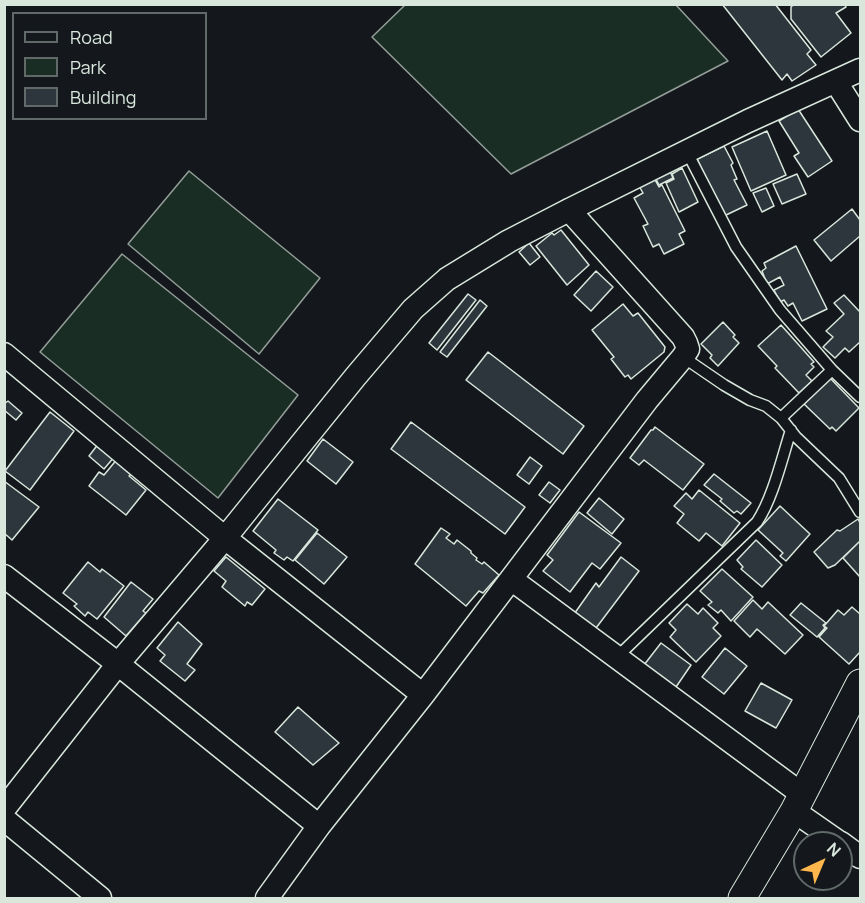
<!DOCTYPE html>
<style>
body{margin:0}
#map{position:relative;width:865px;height:903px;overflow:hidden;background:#14181c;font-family:Manrope,sans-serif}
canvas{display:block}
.frame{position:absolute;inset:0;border:6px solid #d8e6dc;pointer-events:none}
.legend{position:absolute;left:12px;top:12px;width:195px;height:108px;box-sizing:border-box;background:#14181c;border:2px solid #626a69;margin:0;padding:8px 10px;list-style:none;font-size:18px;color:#d8e6dc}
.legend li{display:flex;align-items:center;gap:12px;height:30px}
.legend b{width:30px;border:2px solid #626a69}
.north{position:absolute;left:793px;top:831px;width:60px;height:60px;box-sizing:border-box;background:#14181c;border:2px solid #626a69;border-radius:50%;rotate:44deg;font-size:16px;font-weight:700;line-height:24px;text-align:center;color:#d8e6dc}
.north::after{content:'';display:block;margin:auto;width:21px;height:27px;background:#ffb74d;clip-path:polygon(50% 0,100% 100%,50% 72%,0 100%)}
</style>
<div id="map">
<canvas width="865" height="903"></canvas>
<div class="frame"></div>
<ul class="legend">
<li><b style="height:8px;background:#14181c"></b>Road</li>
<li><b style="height:16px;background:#1a2d24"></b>Park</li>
<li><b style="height:16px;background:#2c363c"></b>Building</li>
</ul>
<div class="north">N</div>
</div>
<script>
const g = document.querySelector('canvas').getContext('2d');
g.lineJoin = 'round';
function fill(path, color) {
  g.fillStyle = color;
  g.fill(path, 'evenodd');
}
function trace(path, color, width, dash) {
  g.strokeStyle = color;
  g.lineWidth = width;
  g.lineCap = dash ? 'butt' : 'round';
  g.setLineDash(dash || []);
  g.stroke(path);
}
const green = new Path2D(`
 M405,5H676L728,61L511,174L372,37Z
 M189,171L320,278L259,354L128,244Z
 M122,254L298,395L218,498L40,352Z`);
fill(green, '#1a2d24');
trace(green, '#939e99', 1.5);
const building = new Path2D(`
 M722,4H775L811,50L807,54L816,65L792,81L787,74L782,80Z
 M794,4H845L846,7L836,13L851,33L821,57L791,19V7Z
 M798,109L832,161L808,177L794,156L799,153L779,121Z
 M767,131L786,175L751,191L732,147Z
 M724,146L733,163L731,165L737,179L734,180L747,205L724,216L697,159Z
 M668,167L673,178L659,185L655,177Z
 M682,168L698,202L679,212L666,183L674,179L672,174Z
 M797,174L806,194L782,204L773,184Z
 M654,178L659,187L662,185L685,231L679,234L684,244L664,254L659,244L653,247L643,226L648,224L634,198L643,193L639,186Z
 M766,188L774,206L762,212L753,193Z
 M852,209L860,220V236L831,261L814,240Z
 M561,230L589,265L567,285L536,246L552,233L554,235Z
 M529,243L540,257L530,265L519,252Z
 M796,246L827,309L802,321L793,303L788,306L784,300L780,302L774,290L784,285L780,277L767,284L762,271L766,268L764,263Z
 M596,271L613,287L591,311L574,295Z
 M468,294L476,300L437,350L429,343Z
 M844,295L860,312V342L849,352L845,348L835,358L823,347L833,337L826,331L844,314L834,303Z
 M480,300L487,306L447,357L440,352Z
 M623,304L633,316L638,313L665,347L664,352L631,379L628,375L625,377L611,359L614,357L592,330Z
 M723,322L735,335L733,337L739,343L718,366L710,358L712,355L701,344Z
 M781,325L814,362L811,364L814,367L806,375L812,381L799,393L775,368L777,366L758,346Z
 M488,352L584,426L563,454L466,380Z
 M830,378L859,408L836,431L832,427L830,429L804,404Z
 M8,401L22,413L16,420L4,410V404Z
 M50,412L74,431L30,490L5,471Z
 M411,422L525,507L505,534L391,449Z
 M655,427L704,464L683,490L644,460L639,465L630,458L651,430H653Z
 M323,439L353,462L336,484L307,461Z
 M99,443L115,456L104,469L89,456Z
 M530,457L542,466L529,484L517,475Z
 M118,458L134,471L129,476L146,490L126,515L89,486L99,472L104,475Z
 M714,474L751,503L741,514L737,511L734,513L720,501L722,499L704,485Z
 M4,481L39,507L12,540L4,533Z
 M549,482L560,490L550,503L539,495Z
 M699,490L740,523L722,546L706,533L699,541L677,523L684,514L674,506L686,493L692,499Z
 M599,498L624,519L612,534L587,513Z
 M278,499L318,530L293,561L287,557L284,560L274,553L276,550L253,531Z
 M780,506L810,534L786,561L780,556L783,553L758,530Z
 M579,512L621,543L600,569L592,563L570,592L543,571L553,560L547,555Z
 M858,519L860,523V541L835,565L828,568L814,552L837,530L840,531Z
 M441,528L450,534L446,538L454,544L457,540L471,551V553L477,558L476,560L482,564L484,562L499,575L483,593L479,591L466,606L415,564Z
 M317,533L347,557L324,584L295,560Z
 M756,540L782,565L762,587L741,569L743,567L737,560Z
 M860,541V577L843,558Z
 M226,557L265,589L252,605L247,602L245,606L222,587L226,581L214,571Z
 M621,557L639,571L593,632L572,617L596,583L599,587Z
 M88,562L100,572L102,569L124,586L97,619L88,612L85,616L74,606L77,604L63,593Z
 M722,569L753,597L731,621L721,610L718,613L708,605L712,602L700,591Z
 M131,582L153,599L143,611L146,613L126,636L104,617Z
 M753,600L762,609L768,602L803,635L785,654L757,629L750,637L734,621Z
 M801,603L826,623L823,625L825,628L817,637L790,615Z
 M687,604L698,614L703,608L718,623L713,628L721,636L696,662L670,637L676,630L669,623Z
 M852,607L860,614V652L849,664L819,637L827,628L824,626L838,610L844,615Z
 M178,622L202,644L187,664L195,670L185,681L160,661L165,655L157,648Z
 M661,643L691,665L676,687L644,665Z
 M725,648L747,666L724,694L702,677Z
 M761,683L792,700L776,728L745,711Z
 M298,707L339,743L313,765L275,732Z`);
fill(building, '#2c363c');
trace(building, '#d8e6dc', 1.5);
const service = new Path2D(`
 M687,152L736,247L780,310L832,370L860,397
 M683,357L724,385L750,400L766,406L781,418L796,437L839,478L860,512
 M781,418L832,370
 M616,658L757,522C773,498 782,458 791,430`);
const minor = new Path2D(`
 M836,82L860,120
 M4,354L225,538L423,695
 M4,576L118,664L319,826
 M511,579L803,795
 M4,809L118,664L225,538L356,376L413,309L447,279L509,241L569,210L748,121L860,70
 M794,811L840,843
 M4,819L100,898
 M841,843L860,857
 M267,898L319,826L423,695L647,400L683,357L688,349L686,343L683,337L569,210`);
const tertiary = new Path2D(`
 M742,898L794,811L860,683`);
trace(service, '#d8e6dc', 13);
trace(minor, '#d8e6dc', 25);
trace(tertiary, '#d8e6dc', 29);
trace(service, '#14181c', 10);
trace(minor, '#14181c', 22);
trace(tertiary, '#14181c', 27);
</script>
